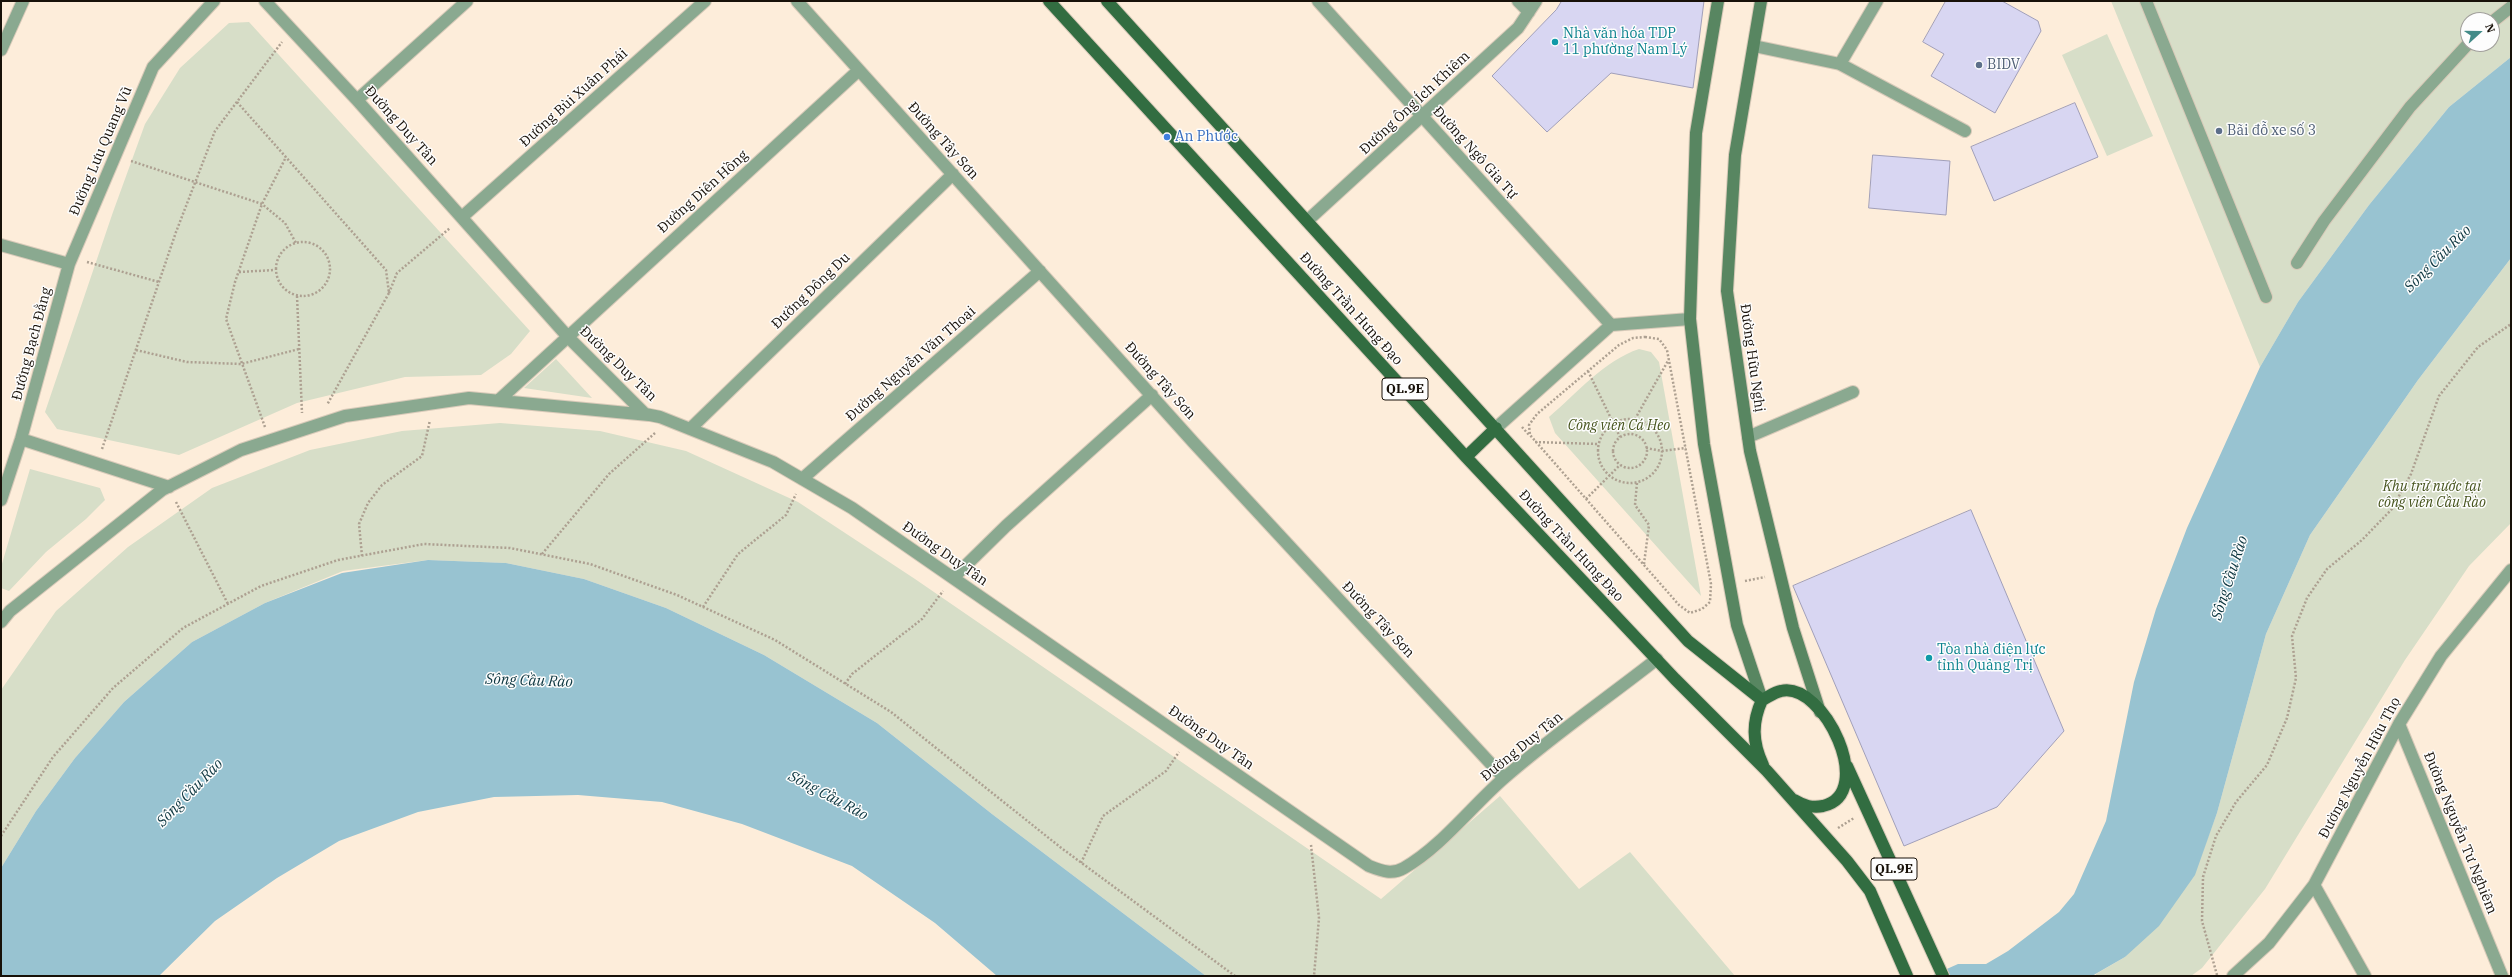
<!DOCTYPE html>
<meta charset="utf-8">
<style>
body{margin:0}
#map{position:relative;width:2512px;height:977px;overflow:hidden;background:#fdedda;font-family:"IBM Plex Serif",serif}
canvas{display:block}
.frame{position:absolute;inset:0;border:2px solid #181109;pointer-events:none}
.north{position:absolute;left:2460px;top:12px;width:40px;height:40px;box-sizing:border-box;background:#fdfdfd;border:1px solid #a19f9b;border-radius:50%;rotate:69deg;font-size:11px;font-weight:700;line-height:16px;text-align:center;color:#181109}
.north::after{content:'';display:block;margin:auto;width:14px;height:18px;background:#438b88;clip-path:polygon(50% 0,100% 100%,50% 72%,0 100%)}
</style>
<div id="map">
<canvas width="2512" height="977"></canvas>
<div class="frame"></div>
<div class="north">N</div>
</div>
<script>
const g = document.querySelector('canvas').getContext('2d');
g.lineJoin = 'round';
function fill(path, color) {
  g.fillStyle = color;
  g.fill(path, 'evenodd');
}
function trace(path, color, width, dash) {
  g.strokeStyle = color;
  g.lineWidth = width;
  g.lineCap = dash ? 'butt' : 'round';
  g.setLineDash(dash || []);
  g.stroke(path);
}
function label(font, color, halo, rows, align = 'center') {
  g.font = font + ' "IBM Plex Serif",serif';
  g.lineWidth = 3;
  g.setLineDash([]);
  g.textBaseline = 'middle';
  g.strokeStyle = halo;
  g.fillStyle = color;
  for (const [text, x, y, turn = 0] of rows) {
    g.save();
    g.translate(x, y);
    g.rotate((+turn || 0) * Math.PI / 180);
    g.textAlign = isNaN(turn) ? turn : align;
    if (halo) g.strokeText(text, 0, 0);
    g.fillText(text, 0, 0);
    g.restore();
  }
}
fill(new Path2D(`
 M2111,1H2511V57L2449,107L2369,205L2298,302L2260,367ZM2468,20H2492V44H2468Z
 M249,22L530,331L511,354L481,375L405,377L297,403L179,455L57,429L45,412L113,212L145,124L180,68L229,23Z
 M2107,34L2153,136L2107,156L2062,55Z
 M2511,258V523L2469,566L2405,660L2265,889L2202,968L2191,976H2096V974L2125,957L2194,875L2217,813L2266,634L2310,535L2418,380Z
 M1639,349L1651,352L1659,362L1701,596L1555,433L1549,417C1576,394 1605,360 1639,349Z
 M556,359L592,398L524,388Z
 M500,423L600,431L686,451L798,502L915,579L1381,899L1500,796L1579,889L1630,852L1735,976H1206L992,814L877,723L764,655L666,608L584,579L506,563L428,560L343,571L265,603L192,642L124,702L75,758L36,811L1,868V690L56,611L128,547L212,488L310,450L402,431Z
 M30,469L100,488L105,500L86,519L46,552L9,591L1,588V567Z`), '#d7dec8');
fill(new Path2D(`
 M2511,57V258L2418,380L2310,535L2266,634L2217,813L2195,875L2159,926L2125,957L2092,976H1931L1958,964H1986L2008,951L2059,912L2074,894L2106,821L2134,682L2156,609L2187,528L2260,367L2298,302L2369,205L2449,107Z
 M428,560L506,563L584,579L666,608L764,655L877,723L992,814L1206,976H997L935,923L852,866L742,824L662,802L578,795L494,797L418,812L339,841L277,878L215,921L159,976H1V868L36,811L75,758L124,702L192,642L265,603L342,573Z`), '#98c3d1');
const building = new Path2D(`
 M1562,1H1704L1693,88L1611,73L1547,132L1492,76L1556,10Z
 M1946,1H2002L2038,21L2041,31L1995,113L1931,76L1944,54L1923,42Z
 M2075,103L2098,157L1994,201L1971,147Z
 M1873,155L1950,161L1946,215L1869,208Z
 M1971,510L2064,731L1997,807L1904,846L1793,586Z`);
fill(building, '#d8d6f2');
trace(building, '#a19fb9', 1);
const minor = new Path2D(`
 M265,1L357,100L568,337L645,414L660,417L773,462L852,508L1369,866C1382,871 1392,875 1404,868C1441,847 1472,806 1503,779C1552,736 1606,699 1657,659
 M797,1L1194,443L1504,778
 M1318,1L1611,325
 M1518,1L1529,12
 M2146,1L2266,297
 M2492,22L2511,7
 M1754,46L1840,64L1965,131
 M1,50L23,1
 M1840,64L1877,1
 M357,100L467,1
 M462,217L705,1
 M1307,221L1518,28L1536,1
 M1,245L69,264L153,67L214,1
 M2297,263L2324,221L2410,107L2468,44
 M499,400L859,70
 M1496,428L1611,325L1690,319
 M690,429L953,174
 M1748,437L1853,392
 M21,439L169,487
 M802,479L1040,271
 M1,500L21,439L69,264
 M953,578L1006,526L1152,395
 M1,622L10,611L162,490L241,450L345,416L469,398L649,415
 M2399,724L2502,976
 M2314,885L2365,976
 M2233,976L2269,943L2314,885L2399,724L2441,656L2511,570`);
const secondary = new Path2D(`
 M1718,1L1696,133L1690,319L1704,444L1737,625L1762,700
 M1761,1L1735,155L1727,291L1750,451L1793,628L1820,712`);
const primary = new Path2D(`
 M1049,1L1466,457L1675,679L1767,771L1847,861L1870,891L1907,976
 M1107,1L1688,641L1762,700
 M1466,457L1496,428
 M1763,765C1752,742 1752,722 1762,700C1768,697 1775,692 1781,691C1824,681 1877,794 1823,806C1812,808 1804,806 1794,800
 M1847,766L1943,976`);
trace(minor, '#d8cab9', 14);
trace(secondary, '#d8cab9', 14);
trace(primary, '#d8cab9', 14);
trace(new Path2D(`
 M237,102L386,270L389,293L327,405
 M131,161L262,204L285,223L296,243
 M276 269a27 27 0 1 1 54 0a27 27 0 1 1-54 0Z
 M87,262L159,282
 M239,272L275,270
 M389,293L397,273L450,228
 M297,296L302,413
 M1645,337L1659,339L1667,350L1711,584L1710,602L1702,609L1690,613L1679,605L1530,435L1529,425L1537,414L1619,345L1633,338Z
 M136,350L187,362L241,364L299,349
 M1588,371L1620,437
 M1598 451a32 32 0 1 1 64 0a32 32 0 1 1-64 0Z
 M1635,419L1669,359
 M265,427L226,319L235,282L262,204L286,157
 M1522,427L1529,435
 M1613 451a17 17 0 1 1 34 0a17 17 0 1 1-34 0Z
 M1535,442L1598,444
 M1646,448L1662,451L1686,448
 M102,449L176,232L215,131L282,42
 M1637,483L1635,505L1649,525L1644,564
 M1586,499L1620,465
 M176,502L228,604
 M542,554L609,474L655,433
 M362,556L359,524L368,503L382,485L422,456L430,420
 M1745,581L1765,577
 M703,607L738,554L786,515L796,494
 M845,684L852,674L922,619L943,591
 M1838,828L1854,818
 M1,836L53,757L113,688L183,628L261,586L338,560L424,544L510,548L590,564L677,595L775,640L891,712L1060,847L1235,976
 M1311,845L1319,918L1314,976
 M1081,863L1103,816L1166,771L1179,752
 M2217,975L2202,921L2203,877L2216,836L2236,802L2267,765L2287,718L2296,678L2292,636L2307,598L2327,569L2362,540L2392,509L2411,474L2439,396L2478,347L2511,324`), '#ada091', 2.5, [2, 2]);
trace(minor, '#8aa990', 12);
trace(secondary, '#588661', 12);
trace(primary, '#326d41', 12);
for (const [x, y, r, color] of [
 [1555,42,4,"#0f9aa8"],
 [1979,65,4,"#5c6f8a"],
 [2219,131,4,"#5c6f8a"],
 [1167,137,4,"#3f7fe0"],
 [1929,658,4,"#0f9aa8"]
]) {
  const dot = new Path2D();
  dot.arc(x, y, r, 0, 2 * Math.PI);
  g.fillStyle = color;
  g.fill(dot);
  trace(dot, '#fdfdfd', 1.5);
}
for (const [x, y, w] of [
 [1405,389,46],
 [1894,869,46]
]) {
  const box = new Path2D();
  box.roundRect(x - w / 2, y - 11, w, 22, 3);
  g.fillStyle = '#fdfdfd';
  g.fill(box);
  trace(box, '#181109', 1);
}
label('bold 13px', '#181109', null, [
 ["QL.9E",1405,389],
 ["QL.9E",1894,869]
]);
label('14px', '#0d838f', '#fdfdfd', [
 ["Nhà văn hóa TDP",1563,34],
 ["11 phường Nam Lý",1563,50],
 ["Tòa nhà điện lực",1937,650],
 ["tỉnh Quảng Trị",1937,666]
], 'left');
label('14px', '#4e5e75', '#fdfdfd', [
 ["BIDV",1987,65],
 ["Bãi đỗ xe số 3",2227,131]
], 'left');
label('14px', '#181109', '#fdfdfd', [
 ["Đường Bùi Xuân Phái",574,98,-42],
 ["Đường Ông Ích Khiêm",1415,103,-43],
 ["Đường Duy Tân",401,126,48],
 ["Đường Tây Sơn",943,141,48],
 ["Đường Lưu Quang Vũ",101,151,-67],
 ["Đường Ngô Gia Tự",1475,153,48],
 ["Đường Diên Hồng",703,192,-42],
 ["Đường Đông Du",811,291,-44],
 ["Đường Trần Hưng Đạo",1351,309,48],
 ["Đường Bạch Đằng",32,344,-75],
 ["Đường Hữu Nghị",1752,358,82],
 ["Đường Duy Tân",618,364,44],
 ["Đường Nguyễn Văn Thoại",911,364,-41],
 ["Đường Tây Sơn",1160,381,48],
 ["Đường Trần Hưng Đạo",1571,546,47],
 ["Đường Duy Tân",945,554,35],
 ["Đường Tây Sơn",1378,620,47],
 ["Đường Duy Tân",1211,738,35],
 ["Đường Duy Tân",1522,747,-39],
 ["Đường Nguyễn Hữu Thọ",2360,768,-62],
 ["Đường Nguyễn Tư Nghiêm",2460,833,68]
]);
label('14px', '#366cbe', '#fdfdfd', [
 ["An Phước",1175,137]
], 'left');
label('italic 14px', '#46541d', '#fdfdfd', [
 ["Công viên Cá Heo",1619,426],
 ["Khu trữ nước tại",2432,487],
 ["công viên Cầu Rào",2432,503]
]);
label('italic 15px', '#0b353f', '#fdfdfd', [
 ["Sông Cầu Rào",2438,259,-45],
 ["Sông Cầu Rào",2230,578,-72],
 ["Sông Cầu Rào",529,681,2],
 ["Sông Cầu Rào",190,793,-46],
 ["Sông Cầu Rào",828,796,28]
]);
</script>
